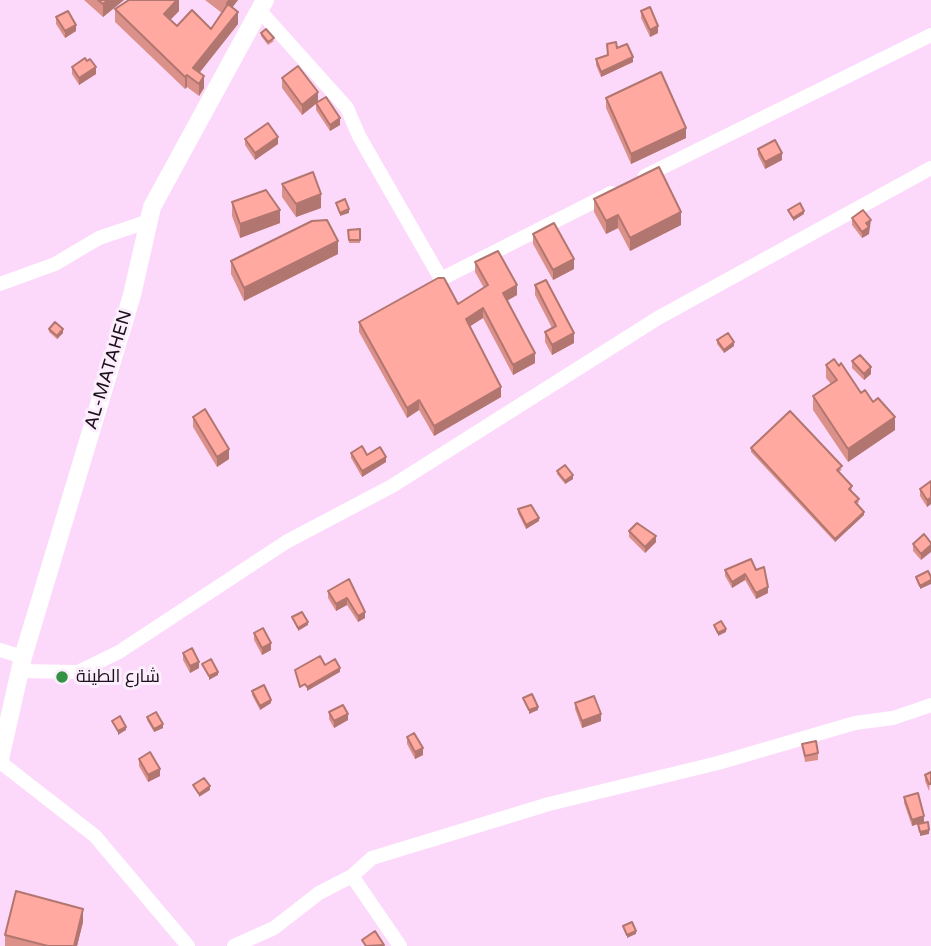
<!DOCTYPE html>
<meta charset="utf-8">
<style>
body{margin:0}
canvas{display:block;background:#fcd9fb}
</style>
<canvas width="931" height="946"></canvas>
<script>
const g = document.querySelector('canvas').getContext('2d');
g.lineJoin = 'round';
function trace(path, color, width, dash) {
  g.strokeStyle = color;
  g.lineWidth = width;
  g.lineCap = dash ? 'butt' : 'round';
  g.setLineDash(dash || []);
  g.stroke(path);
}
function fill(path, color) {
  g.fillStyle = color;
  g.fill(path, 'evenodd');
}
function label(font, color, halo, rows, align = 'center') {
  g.font = font + ' "Varela Round",Cairo,sans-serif';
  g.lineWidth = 6;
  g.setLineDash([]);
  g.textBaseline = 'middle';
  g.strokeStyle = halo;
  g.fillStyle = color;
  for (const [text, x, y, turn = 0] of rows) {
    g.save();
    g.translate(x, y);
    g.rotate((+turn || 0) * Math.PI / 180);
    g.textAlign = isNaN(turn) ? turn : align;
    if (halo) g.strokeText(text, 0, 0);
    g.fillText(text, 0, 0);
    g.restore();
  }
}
trace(new Path2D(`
 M260,11L347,108L359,136L441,279L611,193
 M645,176L931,35
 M0,284L55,264L99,238L149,221
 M0,650L23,657
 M19,671L78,672L119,652L286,542L392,486L658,318L931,168
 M0,762L95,836L188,946
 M352,876L400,946
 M234,946L274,928L319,893L352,876L372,858L549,804L718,763L855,723L893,718L931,705`), '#fff', 14);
trace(new Path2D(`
 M0,759L23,657L132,295L152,207L265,0`), '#fff', 18);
fill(new Path2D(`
 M84,0H124L103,17Z
 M179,0V11L170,20L177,26L211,29L222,13L205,0H238L232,7L238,24L199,73L204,88L199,96L187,87L185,89L115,22V9Z
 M641,11L658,33L650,37L641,18Z
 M56,17L76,31L65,38L56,24Z
 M261,33L274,41L268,45L261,36Z
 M607,44L617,48L633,62L601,77L596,65V59L608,55Z
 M72,67L96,74L79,85L72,74Z
 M282,78L318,102L340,125L330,131L316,110V104L302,115L282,88Z
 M606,98L686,138L631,164L606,108Z
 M245,139L278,144L255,160L245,145Z
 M758,149L782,160L765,169L758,155Z
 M282,184L321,208L296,217L282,197Z
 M594,199L681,225L630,251L618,228L606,234L594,212Z
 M232,202L280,223L240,238L232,216Z
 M852,218L871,227H869V234L862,238L852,225Z
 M360,229V243H349L348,230Z
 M533,234L574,269L553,280L533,244Z
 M338,254L244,301L231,274V261Z
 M475,262L517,295L508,300L535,363L513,375L483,318L469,326L501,397L434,436L419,410L407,418L359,332V322L458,304L484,288L475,272Z
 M535,285L574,343L552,355L545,342V332L552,328L535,295Z
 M49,329L63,333L57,339L49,332Z
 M717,340L734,346L724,353L717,344Z
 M852,361L871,374L864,380L852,368Z
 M826,365L839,366L861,393L873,402L895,430L848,462L813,410V396L831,384L826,378Z
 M193,417L229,459L217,467L193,427Z
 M751,448L842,469L839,472L852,489L851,490L859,502L857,504L864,515L835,542L751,452Z
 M351,453L367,455L386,462L362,477L351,458Z
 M557,471L573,479L565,484L557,474Z
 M931,481V504L927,507L920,496V489Z
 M518,509L539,521L526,529L518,513Z
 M629,531L656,542L645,553L629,537Z
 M924,534L921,560L913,551V544Z
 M725,570H756L768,593L756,599L745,580L732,588L725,576Z
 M349,579L365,618L358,622L347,605L336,611L328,598V591Z
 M254,633L271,650L262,655L254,640Z
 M183,653L199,668L190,673L183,660Z
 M252,691L271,703L260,710L252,695Z
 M575,703L601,721L582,728L575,709Z
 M329,712L348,720L334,728L329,719Z
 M147,717L163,728L154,732L147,720Z
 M407,737L423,755L415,759L407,744Z
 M802,744L818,753V760L805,762Z
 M139,759L160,776L148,782L139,766Z
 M931,772L929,791L925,781V775Z
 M904,797L924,822L912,826L904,803Z
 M83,922L77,946H5V935Z`), '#db918a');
fill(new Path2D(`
 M108,0H124L103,17V4Z
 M177,0H179V11L164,26V14Z
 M228,0H238L226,16V3Z
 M238,12V24L193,81V68Z
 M76,25V31L65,38V31Z
 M658,26V33L650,37V30Z
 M633,57V62L601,77V72Z
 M96,67V74L79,85V78Z
 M187,75V87L185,89V77Z
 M204,76V88L199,96V84Z
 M318,92V102L302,115V105Z
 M340,118V125L330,131V125Z
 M686,128V138L631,164V154Z
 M278,137V144L255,160V153Z
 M782,153V160L765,169V162Z
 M321,194V208L296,217V204Z
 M349,209V213L340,216V213Z
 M280,210V223L240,238V224Z
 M804,211V214L793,221V218Z
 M681,212V225L630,251V238Z
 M618,215V228L606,234V221Z
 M871,220L869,234L862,238V232L866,223Z
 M338,241V254L244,301V288Z
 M574,259V269L553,280V270Z
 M517,285V295L503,303V293Z
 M483,308V318L466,329V319Z
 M63,329V333L57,339V336Z
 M574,333V343L552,355V345Z
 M734,342V346L724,353V350Z
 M535,353V363L513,375V365Z
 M871,367V374L864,380V374Z
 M501,387V397L434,436V426Z
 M419,400V410L407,418V408Z
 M895,417V430L848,462V449Z
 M229,449V459L217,467V457Z
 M386,457V462L362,477V471Z
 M573,475V479L565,484V481Z
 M931,498V504L927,507V500Z
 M864,512V515L835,542V539Z
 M539,518V521L526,529V525Z
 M656,536V542L645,553V547Z
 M931,545V552L921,560V554Z
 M745,574V580L732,588V582Z
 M931,580V584L920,589V586Z
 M768,587V593L756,599V593Z
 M347,598V605L336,611V604Z
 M365,612V618L358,622V616Z
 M308,622V625L298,631V628Z
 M726,629V632L718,636V633Z
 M271,643V650L262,655V648Z
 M199,662V668L190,673V666Z
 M340,668V672L307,691V687Z
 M218,672V675L209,680V676Z
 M271,700V703L260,710V706Z
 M538,707V710L529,714V710Z
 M348,714V720L334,728V721Z
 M601,714V721L582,728V721Z
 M163,724V728L154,732V729Z
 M126,727V730L118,735V731Z
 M423,748V755L415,759V752Z
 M160,769V776L148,782V775Z
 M210,786V790L199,797V794Z
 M924,816V822L912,826V820Z
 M929,830V834L920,836V832Z
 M83,909V922L77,946H74Z
 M636,931V934L627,938V935Z`), '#b27670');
const building = new Path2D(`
 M98,0H108L103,4Z
 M129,0H177L164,14L177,26L192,10L211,29L228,4L238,12L193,68L204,76L199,84L187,75L185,77L115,9Z
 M650,7L658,26L650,30L641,11Z
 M68,11L76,25L65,31L56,17Z
 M266,29L274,38L268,42L261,33Z
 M616,42L617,48L627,44L633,57L601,72L596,59L608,55L607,44Z
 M85,58L87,61L90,59L96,67L79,78L72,67Z
 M298,66L318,92L302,105L282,78Z
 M661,72L686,128L631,154L606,98Z
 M326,97L340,118L330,125L316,103Z
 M268,123L278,137L255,153L245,139Z
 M775,140L782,153L765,162L758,149Z
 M659,167L681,212L630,238L618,215L606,221L594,199Z
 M313,172L321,194L296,204L282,184Z
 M266,190L280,210L240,224L232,202Z
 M345,199L349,209L340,213L336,203Z
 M800,203L804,211L793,218L788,210Z
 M863,210L871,220L866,223L869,227L862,232L852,218Z
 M327,220L338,241L244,288L231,261L312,221Z
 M554,223L574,259L553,270L533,234Z
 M360,229V240H349L348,230Z
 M498,251L517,285L503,293L535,353L513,365L483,308L466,319L501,387L434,426L419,400L407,408L359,322L438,278H444L458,304L488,285L475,262Z
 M546,280L574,333L552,345L545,332L556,326L535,285Z
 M55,322L63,329L57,336L49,329Z
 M728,333L734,342L724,350L717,340Z
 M860,355L871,367L864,374L852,361Z
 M834,359L839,366L841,363L861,393L865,390L873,402L878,398L895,417L848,449L813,396L837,380L826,365Z
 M205,409L229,449L217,457L193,417Z
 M790,411L842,466L837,470L852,486L849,489L859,499L855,502L864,512L835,539L751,448Z
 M362,446L367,455L380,447L386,457L362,471L351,453Z
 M565,465L573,475L565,481L557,471Z
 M931,481V498L927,500L920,489Z
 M531,505L539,518L526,525L518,509Z
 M637,523L656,536L645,547L629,531Z
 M924,534L931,543V545L921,554L913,544Z
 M751,559L756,570L764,567L768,587L756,593L745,574L732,582L725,570Z
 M928,571L931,577V580L920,586L916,577Z
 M349,579L365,612L358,616L347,598L336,604L328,591Z
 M302,612L308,622L298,628L292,617Z
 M721,621L726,629L718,633L714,625Z
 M263,628L271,643L262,648L254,633Z
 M192,648L199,662L190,666L183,653Z
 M320,656L325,665L335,659L340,668L307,687L305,684L300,687L295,670Z
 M211,659L218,672L209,676L202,664Z
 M264,685L271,700L260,706L252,691Z
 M532,694L538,707L529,710L523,698Z
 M594,696L601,714L582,721L575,703Z
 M343,705L348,714L334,721L329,712Z
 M156,712L163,724L154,729L147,717Z
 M120,716L126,727L118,731L112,721Z
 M414,733L423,748L415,752L407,737Z
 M816,741L818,753L805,756L802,744Z
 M150,752L160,769L148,775L139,759Z
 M931,772V784H929L925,775Z
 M204,778L210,786L199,794L193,785Z
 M918,793L924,816L912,820L904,797Z
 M928,822L929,830L920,832L918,824Z
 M16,891L83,909L74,946H48L5,935Z
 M632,922L636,931L627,935L623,926Z
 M375,931L384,945L366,946L362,940Z`);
fill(building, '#ffa9a0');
trace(building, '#b27670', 2);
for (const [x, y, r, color] of [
 [62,677,7,"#339244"]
]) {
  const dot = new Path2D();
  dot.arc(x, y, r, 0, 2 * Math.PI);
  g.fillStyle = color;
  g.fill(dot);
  trace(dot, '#fceefc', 2.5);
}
label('18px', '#1c101c', '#fceefc', [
 ["AL-MATAHEN",109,370,-73]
]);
label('18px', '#1c101c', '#fceefc', [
 ["شارع الطينة",76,677]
], 'left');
</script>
